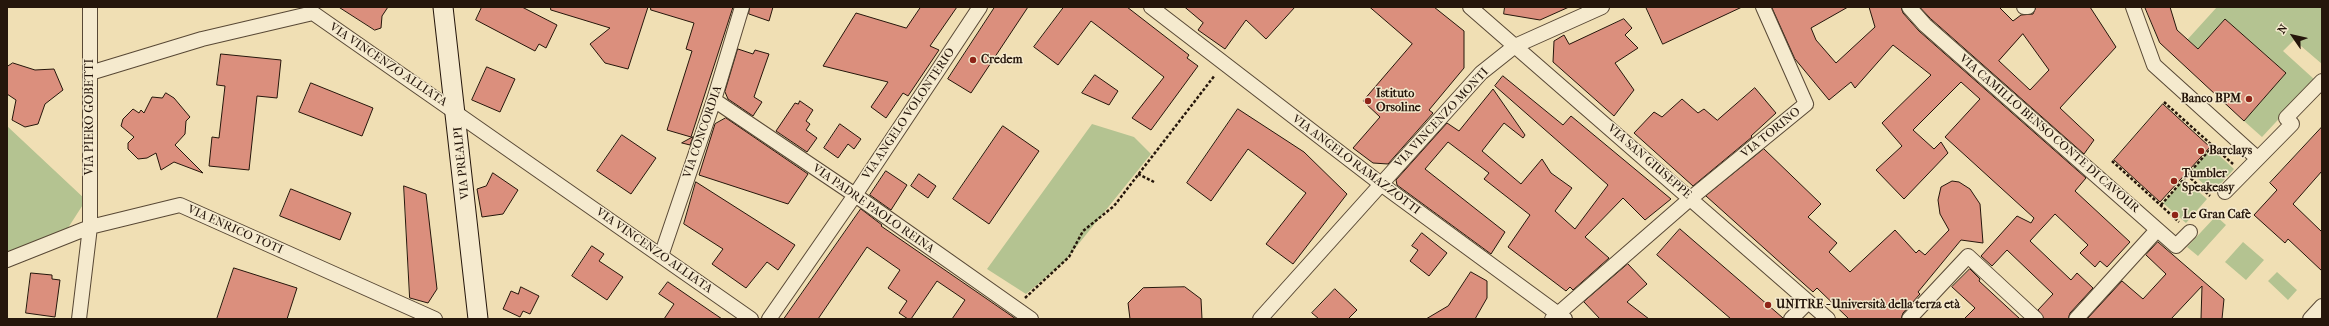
<!DOCTYPE html>
<meta charset="utf-8">
<style>
body{margin:0}
#map{position:relative;width:2329px;height:326px;overflow:hidden;background:#f0dfb4;font-family:"IM FELL French Canon",serif}
canvas{display:block}
.frame{position:absolute;inset:0;border:8px solid #25160b;pointer-events:none}
.north{position:absolute;left:2273px;top:16px;width:40px;height:40px;-webkit-text-stroke:3px #f5eace;paint-order:stroke;rotate:304deg;font-size:11px;font-weight:700;line-height:16px;text-align:center;color:#25160b}
.north::after{content:'';display:block;margin:auto;width:14px;height:18px;background:#25160b;clip-path:polygon(50% 0,100% 100%,50% 72%,0 100%)}
</style>
<div id="map">
<canvas width="2329" height="326"></canvas>
<div class="frame"></div>
<div class="north">N</div>
</div>
<script>
const g = document.querySelector('canvas').getContext('2d');
g.lineJoin = 'round';
function fill(path, color) {
  g.fillStyle = color;
  g.fill(path, 'evenodd');
}
function trace(path, color, width, dash) {
  g.strokeStyle = color;
  g.lineWidth = width;
  g.lineCap = dash ? 'butt' : 'round';
  g.setLineDash(dash || []);
  g.stroke(path);
}
function label(font, color, halo, rows, align = 'center') {
  g.font = font + ' "IM FELL French Canon",serif';
  g.lineWidth = 3;
  g.setLineDash([]);
  g.textBaseline = 'middle';
  g.strokeStyle = halo;
  g.fillStyle = color;
  for (const [text, x, y, turn = 0] of rows) {
    g.save();
    g.translate(x, y);
    g.rotate((+turn || 0) * Math.PI / 180);
    g.textAlign = isNaN(turn) ? turn : align;
    if (halo) g.strokeText(text, 0, 0);
    g.fillText(text, 0, 0);
    g.restore();
  }
}
fill(new Path2D(`
 M2217,7H2322V64L2294,40L2283,51L2315,80L2262,137L2244,121L2286,73L2225,19L2198,49L2187,40Z
 M1092,124L1134,137L1151,154L1064,262L1026,294L987,269Z
 M7,126L86,200L66,231L7,255Z
 M2211,148L2234,169L2213,192L2190,172Z
 M2184,179L2207,199L2186,223L2163,203Z
 M2216,216L2226,225L2198,256L2187,247Z
 M2243,242L2264,260L2246,280L2225,262Z
 M2277,272L2297,290L2288,300L2268,281Z`), '#b4c391');
const building = new Path2D(`
 M339,7H388L382,16L381,28L375,30Z
 M482,7H522L557,25L546,48L539,44L535,51L476,20Z
 M551,7H648L628,69L605,63L590,44L610,28L551,10Z
 M651,7H733L691,137L667,130L692,51L686,49L694,23L651,10Z
 M750,7H773L769,21L749,14Z
 M921,7H957L930,46L939,50L908,96L903,93L886,118L871,107L888,82L823,66L856,13L906,28Z
 M995,7H1028L971,93L948,79Z
 M1064,7H1127L1189,55L1187,58L1198,66L1151,130L1132,118L1164,77L1091,21L1058,65L1034,47Z
 M1185,7H1295L1266,39L1246,20L1225,49L1198,30L1203,23Z
 M1370,7H1434L1464,31V68L1429,110L1433,113L1388,164L1373,163L1353,148L1380,117L1363,101L1412,44Z
 M1505,7H1569L1540,20L1504,14Z
 M1646,7H1742L1663,44Z
 M1772,7H1848L1811,28L1816,40L1836,63L1875,27L1869,7H1901L1903,13L1919,31L2086,178L2075,191L2130,242L2107,267L2100,261L2095,267L2080,253L2088,245L2055,214L2030,241L2071,280L2077,273L2093,288L2070,313L2068,319H2044L2038,310L2053,294L2007,250L1992,266L1981,256L2017,216L2031,223L2034,218L1945,137L1980,99L1961,82L1913,130L1934,149L1941,142L1948,153L1904,199L1876,170L1902,146L1882,123L1931,75L1893,45L1855,88L1851,82L1829,100L1795,59Z
 M1920,7H1999L2013,21L2021,15L2033,14L2036,7H2090L2116,47L2060,108L2094,140L2084,154L1931,19ZM2023,34L2049,70L2030,90L1999,61Z
 M2145,7H2170L2177,30L2198,49L2225,19L2286,73L2244,121L2160,43Z
 M1624,19L1632,28L1625,35L1638,48L1615,63L1634,90L1614,116L1553,62L1554,41L1564,35L1569,44Z
 M738,49L753,54L755,50L769,54L754,97L762,102L753,116L728,99L725,92Z
 M221,54L281,60L277,98L257,96L249,170L209,166L212,137L219,138L225,86L217,85Z
 M13,63L35,70L54,69L63,90L45,104L38,124L25,127L12,120L16,100L7,94V67Z
 M487,67L515,79L500,112L472,100Z
 M1095,75L1118,91L1109,105L1082,93Z
 M1503,76L1563,125L1571,116L1671,199L1645,220L1623,198L1585,237L1609,258L1573,290L1570,287L1566,291L1508,247L1530,215L1484,179L1489,173L1448,142L1425,169L1505,232L1491,254L1397,185L1396,180L1447,123L1459,131L1493,89L1525,135L1523,138L1504,123L1482,151L1521,184L1542,159L1551,173L1572,188L1555,211L1575,229L1608,185L1495,86Z
 M311,83L373,108L362,136L299,112Z
 M1755,88L1776,113L1751,136L1752,137L1693,186L1634,133L1654,112L1662,117L1682,99L1698,113L1704,109L1717,120Z
 M166,93L174,98L190,117L186,121L185,134L175,145L203,173L174,162L161,170L156,153L147,158L138,159L128,149V143L134,137L121,126L123,119L133,109L139,113L141,110L144,113L152,97L162,98Z
 M800,101L813,110L806,121L810,124L806,130L817,138L807,152L776,131L795,103L798,104Z
 M2163,104L2210,147L2160,202L2114,160Z
 M1238,109L1304,152L1347,194L1293,264L1266,244L1306,193L1248,149L1211,201L1187,183Z
 M726,118L808,174L788,204L699,175L715,124Z
 M840,124L861,139L854,149L848,144L838,158L824,148Z
 M1003,126L1039,151L989,224L953,199Z
 M2322,127V171L2293,204L2322,232V271L2288,239L2285,243L2254,215L2277,190L2270,183Z
 M622,135L656,158L631,194L597,171Z
 M693,137L690,145L682,143Z
 M1764,149L1821,204L1808,217L1837,243L1829,252L1850,272L1895,230L1916,253L1919,250L1925,255L1949,230L1940,214L1938,200L1941,187L1952,181L1959,182L1970,189L1980,204L1983,243L1961,240L1918,292L1920,294L1903,313L1901,319H1849L1817,288L1813,292L1706,196Z
 M886,171L907,185L891,210L870,195Z
 M493,173L518,190L503,214L482,217L477,189L486,186Z
 M919,174L936,186L928,198L911,186Z
 M696,182L795,245L778,270L767,262L746,288L712,264L723,249L684,224Z
 M404,186L426,194L437,289L428,303L410,298Z
 M291,189L351,213L340,240L280,216Z
 M861,209L882,225L881,226L1016,319H952L965,300L937,281L911,319H908L899,313L907,301L888,288L900,270L867,247L818,319H784Z
 M1680,229L1783,318V319H1731L1657,255Z
 M1422,233L1447,253L1429,276L1410,261L1418,250L1412,246Z
 M2158,242L2224,299L2222,319H2201L2202,286L2171,319H2087L2122,281L2143,299L2166,274L2146,255Z
 M592,246L604,254L599,261L623,277L607,300L572,276Z
 M1628,264L1647,284L1627,302L1649,319H1600L1584,302Z
 M234,268L297,288L287,319H217Z
 M1970,269L1980,279L1979,281L2020,319H1964L1975,308L1952,287Z
 M1471,272L1487,281V298L1475,319H1426L1448,306Z
 M31,273L52,275V279L60,280L55,317L26,313Z
 M668,282L722,319H664L674,304L659,294Z
 M521,287L539,296L530,314L523,311L520,317L503,309L511,291L518,294Z
 M1185,287L1201,299L1202,319H1130L1128,303L1143,288Z
 M1335,289L1357,310L1348,319H1319L1312,313Z`);
fill(building, '#db8f7d');
trace(building, '#25160b', 1);
const street = new Path2D(`
 M1151,7L1381,184L1565,319
 M1470,7L1828,319
 M1909,7L1925,25L2176,246L2190,232
 M2024,7H2028
 M2133,7L2154,65L2257,158
 M90,73L202,39L313,13L751,319
 M714,100L855,195L1031,319
 M2225,192L2292,124L2286,118L2322,81
 M661,256L714,100L742,7
 M7,260L90,227L180,205L435,319
 M79,319L90,227V7
 M769,319L855,195L980,7
 M1260,319L1481,73L1515,46L1602,7
 M1552,319L1691,198L1806,104L1763,7
 M1791,319L1808,302
 M1909,319L1968,256L2036,319
 M2076,319L2157,230
 M2310,319L2322,306`);
const secondary = new Path2D(`
 M443,7L478,319`);
trace(street, '#584835', 16);
trace(secondary, '#25160b', 21);
trace(new Path2D(`
 M2164,102L2233,164
 M2112,161L2179,222
 M1138,174L1154,182
 M2187,175L2210,196
 M2161,205L2213,146
 M1025,298L1069,257L1083,231L1114,206L1215,75`), '#25160b', 2.5, [3, 2]);
trace(street, '#f5eace', 14);
trace(secondary, '#f5eace', 19);
for (const [x, y, r, color] of [
 [973,60,4,"#8f2418"],
 [2249,99,4,"#8f2418"],
 [1368,101,4,"#8f2418"],
 [2201,151,4,"#8f2418"],
 [2174,181,4,"#8f2418"],
 [2175,215,4,"#8f2418"],
 [1768,305,4,"#8f2418"]
]) {
  const dot = new Path2D();
  dot.arc(x, y, r, 0, 2 * Math.PI);
  g.fillStyle = color;
  g.fill(dot);
  trace(dot, '#f5eace', 1.5);
}
label('bold 12px', '#25160b', '#f5eace', [
 ["Credem",981,60],
 ["Istituto",1376,94],
 ["Orsoline",1376,108],
 ["Banco BPM",2241,99,"right"],
 ["Barclays",2209,151],
 ["Tumbler",2182,174],
 ["Speakeasy",2182,188],
 ["Le Gran Cafè",2183,215],
 ["UNITRE - Università della terza età",1776,305]
], 'left');
label('12px', '#25160b', '#f5eace', [
 ["VIA VINCENZO ALLIATA",388,65,34],
 ["VIA ANGELO VOLONTERIO",909,114,-56],
 ["VIA PIERO GOBETTI",90,117,-90],
 ["VIA VINCENZO MONTI",1442,118,-47],
 ["VIA CONCORDIA",703,132,-71],
 ["VIA TORINO",1771,133,-39],
 ["VIA CAMILLO BENSO CONTE DI CAVOUR",2049,134,41],
 ["VIA SAN GIUSEPPE",1649,162,41],
 ["VIA PREALPI",462,163,-96],
 ["VIA ANGELO RAMAZZOTTI",1356,165,37],
 ["VIA PADRE PAOLO REINA",873,209,35],
 ["VIA ENRICO TOTI",235,230,24],
 ["VIA VINCENZO ALLIATA",654,251,35]
]);
</script>
